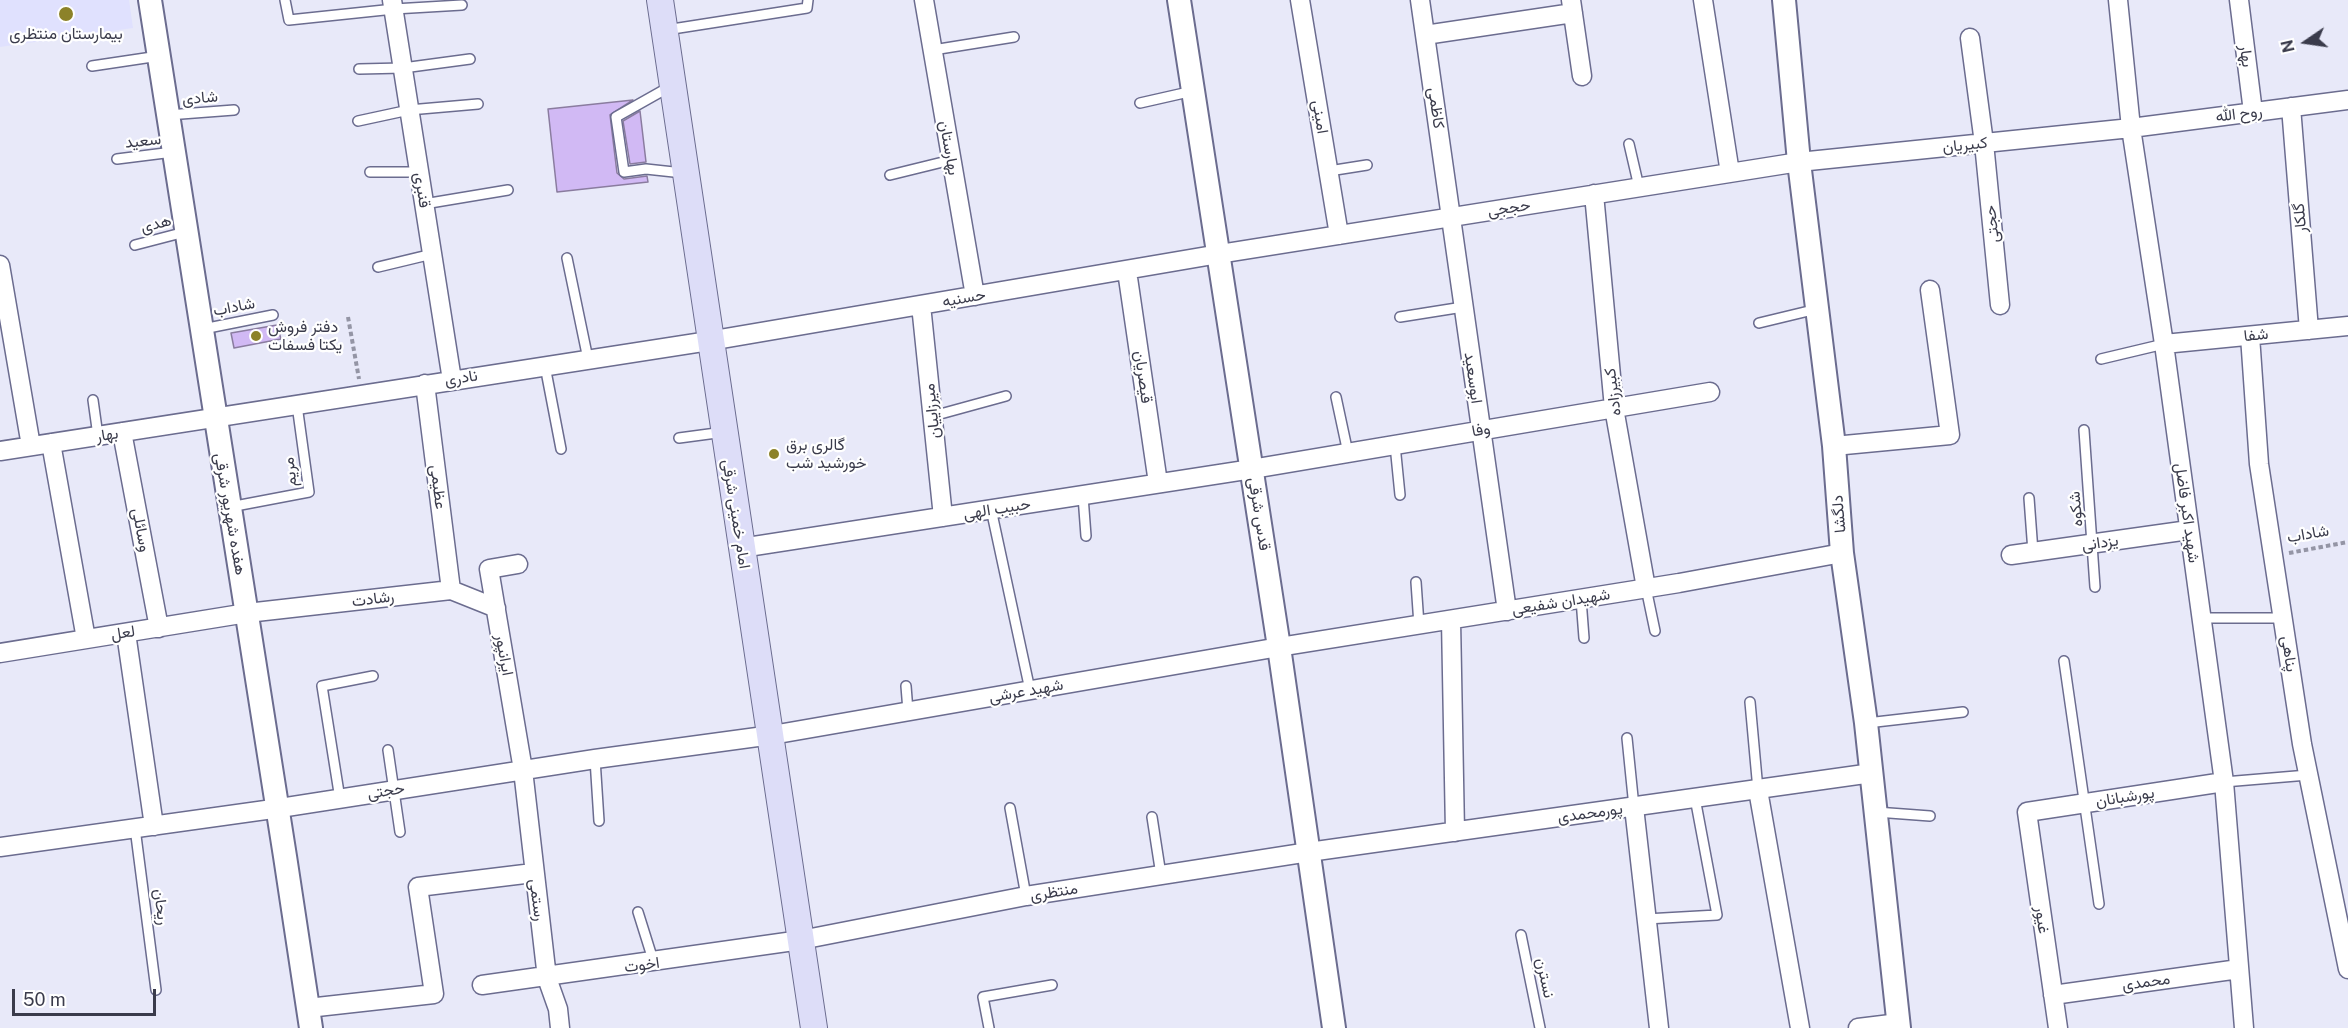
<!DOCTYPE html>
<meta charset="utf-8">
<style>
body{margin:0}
#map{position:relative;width:2348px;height:1028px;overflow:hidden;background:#e8e9f9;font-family:"Public Sans",sans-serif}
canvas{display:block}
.north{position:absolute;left:2276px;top:12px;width:60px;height:60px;-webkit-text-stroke:4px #fff;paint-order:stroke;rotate:257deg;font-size:16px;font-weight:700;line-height:24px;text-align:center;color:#3a3b4b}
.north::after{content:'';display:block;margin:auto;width:21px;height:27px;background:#3a3b4b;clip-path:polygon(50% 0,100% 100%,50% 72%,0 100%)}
.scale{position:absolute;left:12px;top:989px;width:144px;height:27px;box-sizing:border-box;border:3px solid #3a3b4b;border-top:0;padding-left:8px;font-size:18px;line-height:21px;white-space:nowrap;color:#3a3b4b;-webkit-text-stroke:4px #fff;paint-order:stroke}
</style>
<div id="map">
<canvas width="2348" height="1028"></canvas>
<div class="north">N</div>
<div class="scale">50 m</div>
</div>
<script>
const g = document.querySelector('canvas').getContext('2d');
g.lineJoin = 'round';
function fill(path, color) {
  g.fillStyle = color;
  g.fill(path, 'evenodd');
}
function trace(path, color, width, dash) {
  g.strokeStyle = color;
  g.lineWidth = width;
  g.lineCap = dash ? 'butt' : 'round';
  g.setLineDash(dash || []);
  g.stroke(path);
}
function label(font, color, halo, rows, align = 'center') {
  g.font = font + ' "Public Sans",Vazirmatn,sans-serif';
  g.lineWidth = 4.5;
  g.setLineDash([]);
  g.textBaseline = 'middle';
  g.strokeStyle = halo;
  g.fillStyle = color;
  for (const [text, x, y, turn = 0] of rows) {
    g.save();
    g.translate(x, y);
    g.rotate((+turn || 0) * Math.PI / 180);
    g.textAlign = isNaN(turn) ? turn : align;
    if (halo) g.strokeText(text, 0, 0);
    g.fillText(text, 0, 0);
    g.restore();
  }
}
fill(new Path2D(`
 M0,0H129L133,28L0,47Z`), '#e0e1fe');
const building = new Path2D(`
 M633,100L610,115L617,173L624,179L647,176L648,182L557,192L548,109Z
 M640,111L646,162L630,164L623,121Z
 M277,325L281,339L234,348L231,333Z`);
fill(building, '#d1b9f4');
trace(building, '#8a7c9f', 1.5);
const service = new Path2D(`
 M285,0L289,20L394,9L462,5
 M666,30L807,8L808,0
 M933,50L1014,37
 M92,66L159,56
 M359,69L403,68L470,59
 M671,86L616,117L624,172L646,169L683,173
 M1140,103L1193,91
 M168,115L234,110
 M358,121L409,110L478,104
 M1629,144L1639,187
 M117,159L173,152
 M1329,171L1367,165
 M370,172H419
 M890,175L951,160
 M424,204L508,190
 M135,245L185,232
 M567,258L588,359
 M378,267L432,254
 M1400,317L1463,307
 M1759,323L1817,309
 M203,329L273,315
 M2101,359L2164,344
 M545,366L561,449
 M1336,397L1348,453
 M93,400L98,436
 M933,416L1006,396
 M2084,430L2095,587
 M679,438L724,432
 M1395,445L1400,495
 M1083,496L1086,536
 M2029,498L2033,552
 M230,507L309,492L297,405
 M991,509L1030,690
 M1416,582L1419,625
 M1646,588L1655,631
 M1581,599L1584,638
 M2201,618H2284
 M2064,661L2099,904
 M906,686L908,711
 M1750,702L1758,790
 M1867,723L1963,712
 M1627,738L1634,807
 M388,750L400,832
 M595,759L599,821
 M2224,782L2308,775
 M340,799L322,686L373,676
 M1010,808L1026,896
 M1876,812L1930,816
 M1152,817L1161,875
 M135,828L156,990
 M638,912L654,963
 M1646,919L1717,915L1695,798
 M1521,935L1540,1028
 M989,1028L983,997L1052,985`);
const minor = new Path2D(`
 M392,0L452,380
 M924,0L975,296
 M1300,0L1339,235
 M1420,0L1507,611
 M1571,0L1582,76
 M1703,0L1730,173
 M2118,0L2131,128L2164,344L2224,782L2244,1028
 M2239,0L2253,112
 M1425,35L1573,13
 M1970,38L1984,143L2000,305
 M2291,107L2309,330
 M1594,194L1614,408L1646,588
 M0,265L31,446
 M1127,271L1158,483
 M921,305L943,517
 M2250,336L2259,464L2302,744L2348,969
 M2164,344L2348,326
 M425,384L451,590
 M122,432L159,628
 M51,443L86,639
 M1834,446L1950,435L1930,290
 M0,451L709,341L1219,254L1799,162L2131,128L2348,100
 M741,548L1252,469L1710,392
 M2011,555L2189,530
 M518,564L489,569L523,770L547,978L558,1009L560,1028
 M1451,620L1455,832
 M126,633L154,826
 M0,653L247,613L451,590L496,608
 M1758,790L1800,1028
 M1634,807L1659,1028
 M0,847L280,808L595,759L772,735L1279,647L1679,583L1842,553
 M482,985L801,940L1026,896L1309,852L1872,773
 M2053,995L2239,969
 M308,1008L434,994L418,887L533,873
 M1858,1028L1899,1023
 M2058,1028L2027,812L2224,782`);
const tertiary = new Path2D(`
 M150,0C203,343 260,685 311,1028
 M1179,0L1279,647L1334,1028
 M1784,0L1799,162L1834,446L1842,553L1866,723L1899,1028`);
const secondary = new Path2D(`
 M660,0L814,1028`);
trace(service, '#6b6c8f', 12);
trace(minor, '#6b6c8f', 21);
trace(tertiary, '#6b6c8f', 26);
trace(secondary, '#6b6c8f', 28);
trace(new Path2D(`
 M348,317L359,379
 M2289,553L2348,542`), '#9495a5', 4, [4.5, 3]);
trace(service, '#fff', 9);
trace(minor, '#fff', 18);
trace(tertiary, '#fff', 22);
trace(secondary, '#ddddf8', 26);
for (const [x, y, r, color] of [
 [66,14,8,"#8c8229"],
 [256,336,6,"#8c8229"],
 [774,454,6,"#8c8229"]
]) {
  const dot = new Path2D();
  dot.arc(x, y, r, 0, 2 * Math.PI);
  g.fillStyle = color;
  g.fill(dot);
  trace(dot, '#fff', 2);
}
label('16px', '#3a3b4b', '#fff', [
 ["بیمارستان منتظری",66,34,"center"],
 ["دفتر فروش",268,327],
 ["یکتا فسفات",268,345],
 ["گالری برق",786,445],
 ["خورشید شب",786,463]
], 'left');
label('16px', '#3a3b4b', '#fff', [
 ["بهار",2246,56,83],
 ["شادی",200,98,-5],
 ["کاظمی",1436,108,82],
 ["روح الله",2239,114,-7],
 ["امینی",1320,117,81],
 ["سعید",143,141,-6],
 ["کبیریان",1965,145,-6],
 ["بهارستان",949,148,80],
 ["قنبری",422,190,81],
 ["حججی",1509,208,-9],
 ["گلکار",2300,218,-95],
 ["هدی",156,224,-15],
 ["حجتی",1992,224,-96],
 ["حسنیه",964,298,-10],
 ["شاداب",234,307,-11],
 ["شفا",2256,335,-6],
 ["قیصریان",1143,377,82],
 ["نادری",461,378,-9],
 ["ابوسعید",1473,378,82],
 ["کبیرزاده",1613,392,-97],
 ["میرزاییان",932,411,-96],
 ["وفا",1481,430,-10],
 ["بهار",107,435,-9],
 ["مریم",290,472,-96],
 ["عظیمی",438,487,83],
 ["حبیب الهی",997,509,-9],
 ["شکوه",2076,509,-95],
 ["شهید اکبر فاضل",2187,513,82],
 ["هفده شهریور شرقی",230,514,80],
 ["امام خمینی شرقی",736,514,81],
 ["قدس شرقی",1259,514,81],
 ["دلگشا",1839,514,-95],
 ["وسائلی",141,530,79],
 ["شاداب",2308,534,-10],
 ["یزدانی",2100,543,-8],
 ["رشادت",373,599,-7],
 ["شهیدان شفیعی",1561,602,-9],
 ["لعل",123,633,-9],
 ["پناهی",2289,654,82],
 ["ایرانپور",504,655,80],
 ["شهید عرشی",1026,691,-10],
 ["حجتی",386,791,-9],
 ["پورشبانان",2125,797,-9],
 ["پورمحمدی",1590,813,-8],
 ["منتظری",1054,892,-9],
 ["رستمی",537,900,83],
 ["ریحان",161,907,83],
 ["غیور",2042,920,82],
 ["اخوت",642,965,-8],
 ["نسترن",1545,978,78],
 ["محمدی",2146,982,-8]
]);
</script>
